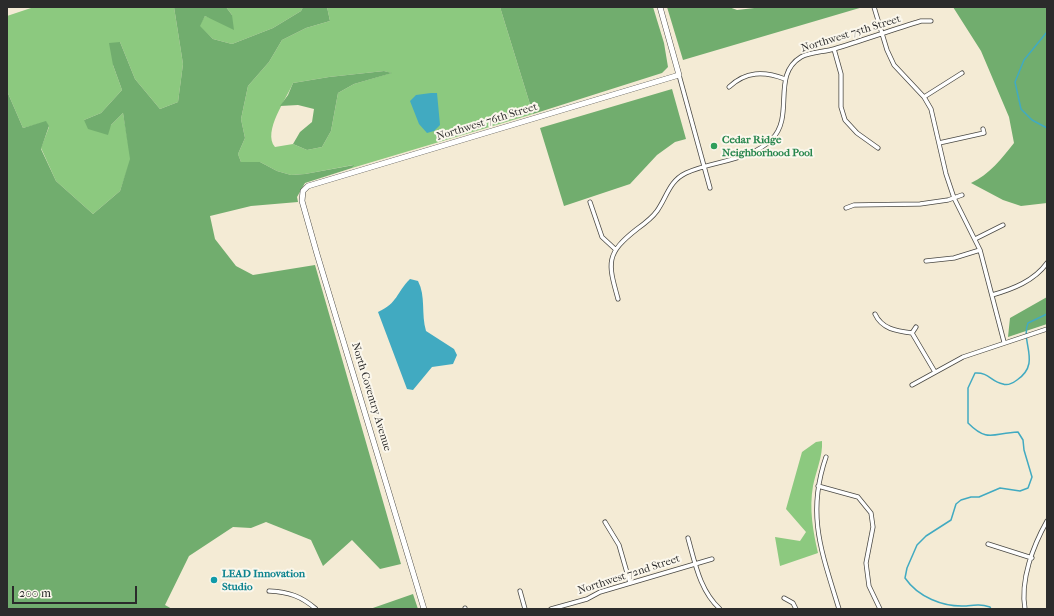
<!DOCTYPE html>
<style>
body{margin:0}
#map{position:relative;width:1054px;height:616px;overflow:hidden;background:#f4ebd5;font-family:"IM FELL French Canon",serif}
canvas{display:block}
.frame{position:absolute;inset:0;border:8px solid #2b2b2b;pointer-events:none}
.scale{position:absolute;left:12px;top:586px;width:125px;height:18px;box-sizing:border-box;border:2px solid #2b2b2b;border-top:0;padding-left:5px;font-size:12px;line-height:14px;white-space:nowrap;color:#2b2b2b;-webkit-text-stroke:3px #fbf7ec;paint-order:stroke}
</style>
<div id="map">
<canvas width="1054" height="616"></canvas>
<div class="frame"></div>
<div class="scale">200 m</div>
</div>
<script>
const g = document.querySelector('canvas').getContext('2d');
g.lineJoin = 'round';
function fill(path, color) {
  g.fillStyle = color;
  g.fill(path, 'evenodd');
}
function trace(path, color, width, dash) {
  g.strokeStyle = color;
  g.lineWidth = width;
  g.lineCap = dash ? 'butt' : 'round';
  g.setLineDash(dash || []);
  g.stroke(path);
}
function label(font, color, halo, rows, align = 'center') {
  g.font = font + ' "IM FELL French Canon",serif';
  g.lineWidth = 4;
  g.setLineDash([]);
  g.textBaseline = 'middle';
  g.strokeStyle = halo;
  g.fillStyle = color;
  for (const [text, x, y, turn = 0] of rows) {
    g.save();
    g.translate(x, y);
    g.rotate((+turn || 0) * Math.PI / 180);
    g.textAlign = isNaN(turn) ? turn : align;
    if (halo) g.strokeText(text, 0, 0);
    g.fillText(text, 0, 0);
    g.restore();
  }
}
fill(new Path2D(`
 M34,7H174L183,64L178,102L160,109L135,79L120,42L113,65L122,90L101,113L84,120L111,125L123,113L131,159L120,191L93,214L56,181L41,148L49,127L46,122L23,128L7,91V16Z
 M226,7H303L301,11L273,28L232,44L213,39L199,26L205,16L217,20L232,15Z
 M327,7H500L533,114L352,168L353,165L305,174L291,175L277,171L260,162H241L238,154L245,138L241,119L248,86L269,62L282,40L306,28L330,21ZM384,71L391,73L354,84L338,93L331,131L322,147L307,150L293,144L275,147C262,132 287,98 293,83L329,77Z
 M822,441C823,456 816,471 813,486C809,509 813,531 818,553L780,566L775,537L800,541L806,532L786,509L802,452L816,442Z`), '#8cc97f');
fill(new Path2D(`
 M174,7H226L232,15L234,30L205,16L200,26L213,39L232,44L273,28L301,11L303,7H327L330,21L306,28L282,40L269,62L248,86L241,119L245,138L238,154L241,162H260L277,171L291,175L305,174L354,165L352,168L305,183L297,197L298,202L251,206L210,216L215,239L236,266L253,275L315,265L401,564L380,569L352,540L323,566L311,540L266,522L251,528L233,527L189,556L165,605L172,609H7V91L23,128L46,121L49,126L41,149L56,181L93,214L120,191L130,159L123,113L111,125L108,135L88,129L84,120L101,113L122,90L113,65L109,43L120,42L135,79L160,109L178,102L183,64Z
 M500,7H653L664,43L668,67L662,73L533,114Z
 M667,7H729L737,10L763,7H863L683,60Z
 M953,7H1047V203L1021,206L1003,200L971,183C989,175 1002,158 1014,143L1009,117L981,51Z
 M384,71L392,73L354,84L338,93L331,131L322,147L307,150L293,144L300,132L312,122L314,109L298,105L280,106L288,95L293,83L329,77Z
 M672,89L686,139L675,142L657,155L630,184L564,206L540,128Z
 M1047,297V324L1008,337L1010,318Z
 M413,594L418,609H370Z`), '#71ad6e');
fill(new Path2D(`
 M431,93H437L440,125L434,131L427,133L419,124L410,101L416,95Z
 M410,279L418,281C426,296 421,314 426,331L454,349L457,355L453,364L432,367L413,390L407,389L378,312C398,303 396,293 410,279Z`), '#41aac1');
trace(new Path2D(`
 M1047,32L1024,60L1015,82L1021,109L1032,120L1047,128
 M991,609L990,607C980,604 975,605 965,606C943,607 918,597 905,578L907,568L917,545L926,536L951,520L956,504L961,500L971,497H979L1000,488L1020,491L1028,488L1032,477L1024,450L1023,440L1018,432C993,433 988,443 968,423V388L975,373C989,372 991,382 1003,384C1008,386 1013,383 1017,380C1042,363 1020,342 1028,323L1047,314`), '#41aac1', 1.5);
const street = new Path2D(`
 M874,7L887,50L894,65L924,97L931,109L946,174L954,198L980,250L1004,342
 M834,49L841,74V107L845,120L857,133L878,148
 M679,75L710,188
 M729,87C746,71 764,71 785,79
 M924,97L962,73
 M939,143L984,133L983,129
 M590,202L602,237L615,249
 M846,208L854,205L920,204L948,200L962,195
 M975,239L1003,225
 M926,261L954,258L980,250
 M992,295C1013,289 1034,281 1047,263
 M618,299C608,263 605,254 637,229C644,224 652,218 657,211C667,197 669,181 686,173C714,160 749,162 772,139C795,116 771,75 801,57C810,52 824,52 834,49C863,40 892,30 921,21H931
 M875,314C882,329 896,331 912,333L935,372
 M912,333L916,327
 M912,385L963,357L1047,329
 M826,457C806,515 822,553 839,609
 M818,486L858,497L871,513L873,527L866,563L869,586L880,609
 M605,522L619,545L630,583
 M688,538C695,563 700,591 720,609
 M988,544L1032,558
 M269,591C289,592 301,596 316,609
 M520,591L525,609
 M784,598L793,603L796,609
 M465,608V609
 M551,609L587,599L600,592L712,559
 M1025,609C1020,580 1033,546 1047,521`);
const secondary = new Path2D(`
 M424,609L317,254L302,201L303,191L308,186L679,75L660,7`);
trace(street, '#494844', 5);
trace(secondary, '#494844', 6);
trace(street, '#fff', 3.5);
trace(secondary, '#fff', 5);
for (const [x, y, r, color] of [
 [714,146,4,"#2e9e5b"],
 [214,580,4,"#0f9aa8"]
]) {
  const dot = new Path2D();
  dot.arc(x, y, r, 0, 2 * Math.PI);
  g.fillStyle = color;
  g.fill(dot);
  trace(dot, '#fbf7ec', 1.5);
}
label('11px', '#2b2b2b', '#fbf7ec', [
 ["Northwest 75th Street",851,34,-17],
 ["Northwest 76th Street",487,122,-17],
 ["North Coventry Avenue",371,397,73],
 ["Northwest 72nd Street",629,575,-18]
]);
label('bold 11px', '#27864d', '#fbf7ec', [
 ["Cedar Ridge",722,140],
 ["Neighborhood Pool",722,153]
], 'left');
label('bold 11px', '#0d838f', '#fbf7ec', [
 ["LEAD Innovation",222,574],
 ["Studio",222,587]
], 'left');
</script>
